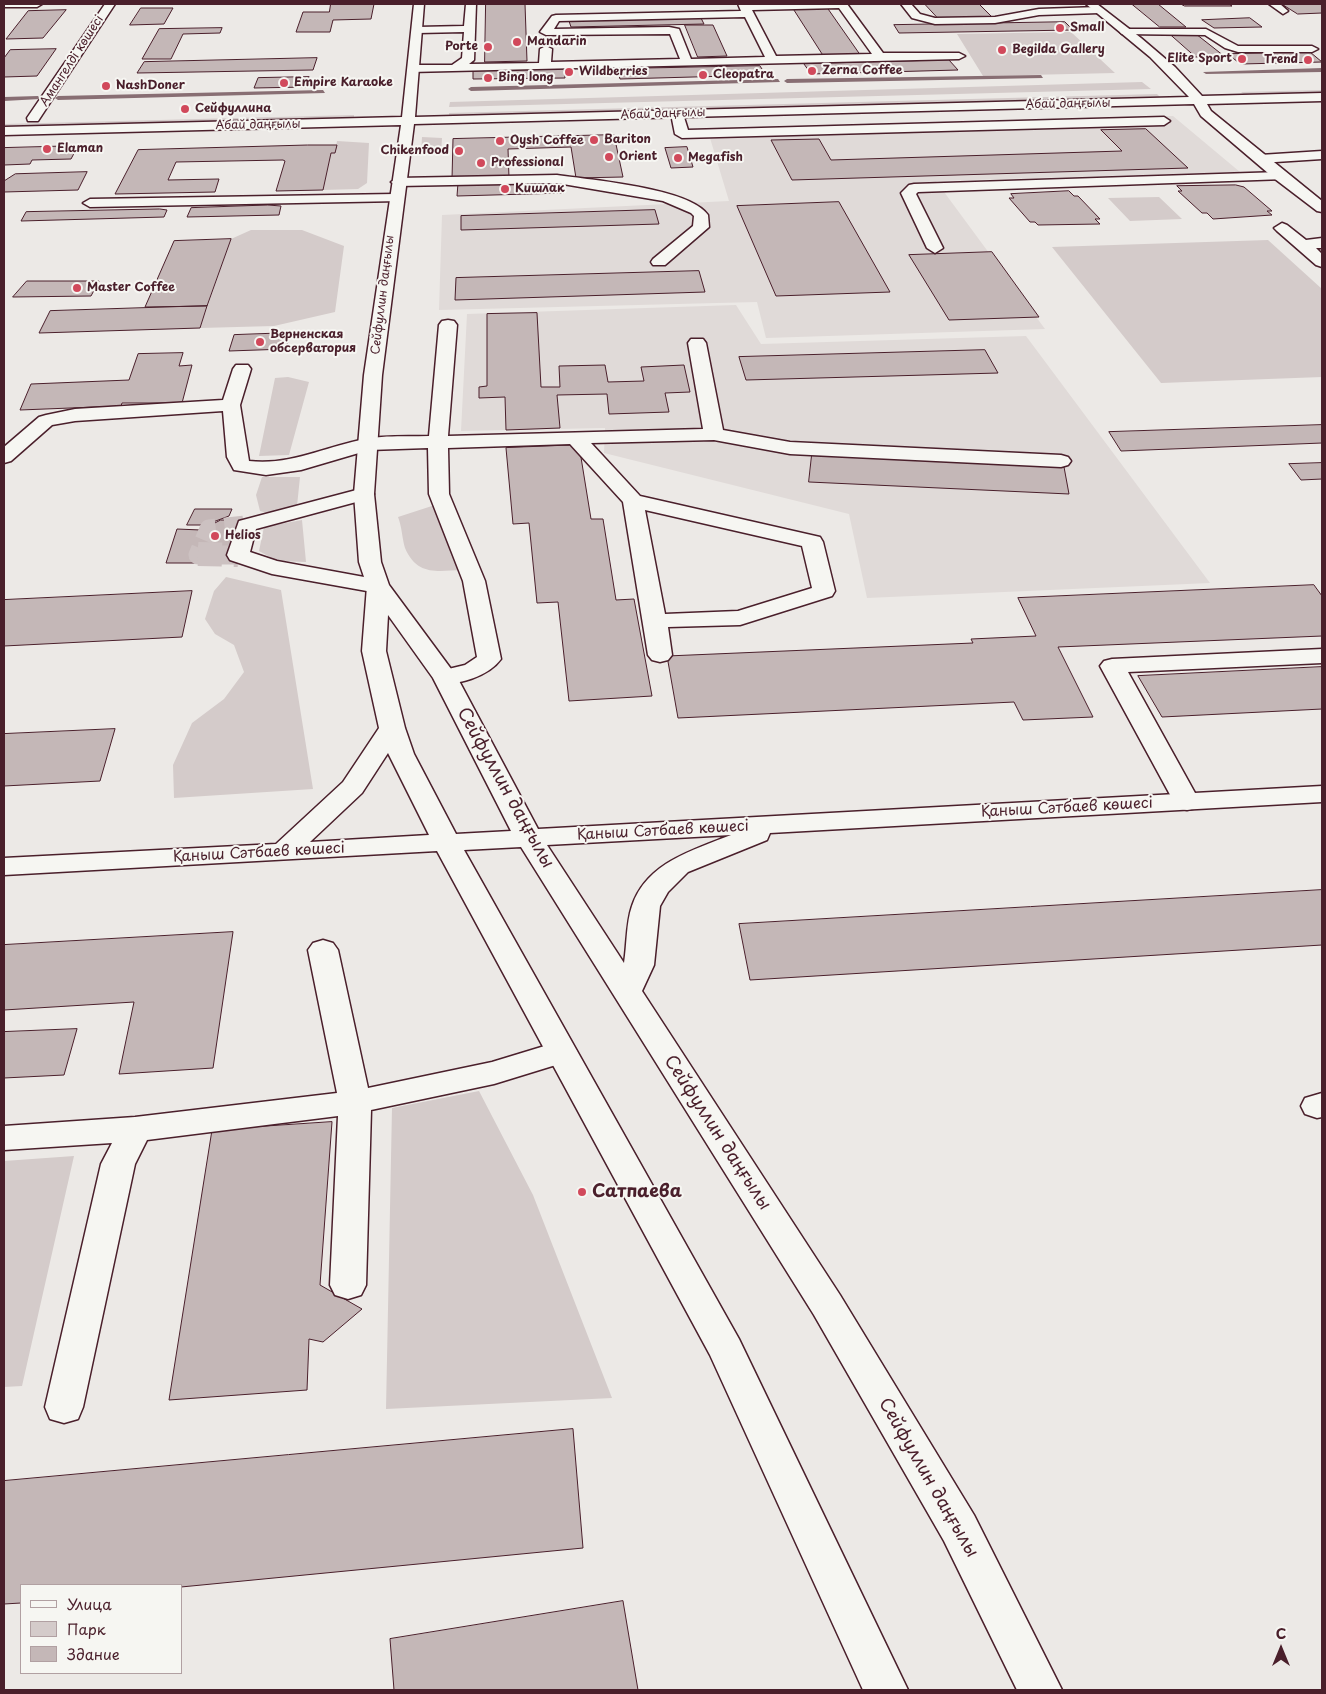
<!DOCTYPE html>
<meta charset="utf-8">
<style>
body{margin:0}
#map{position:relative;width:1326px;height:1694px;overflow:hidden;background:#ece9e6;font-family:"Playpen Sans",sans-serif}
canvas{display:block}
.frame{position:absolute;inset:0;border:5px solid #4a1f2b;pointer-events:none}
.legend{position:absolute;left:20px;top:1584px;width:162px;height:90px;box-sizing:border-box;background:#f6f6f2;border:1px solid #b1a0a2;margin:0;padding:6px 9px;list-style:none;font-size:15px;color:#4a1f2b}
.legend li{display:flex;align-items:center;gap:10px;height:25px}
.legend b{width:25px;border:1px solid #b1a0a2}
.north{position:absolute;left:1256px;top:1624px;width:50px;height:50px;-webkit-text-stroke:4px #f6f6f2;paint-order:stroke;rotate:0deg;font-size:14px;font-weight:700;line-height:20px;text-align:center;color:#4a1f2b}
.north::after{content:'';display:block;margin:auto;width:18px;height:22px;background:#4a1f2b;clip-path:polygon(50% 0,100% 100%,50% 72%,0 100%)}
</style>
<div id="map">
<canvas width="1326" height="1694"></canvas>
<div class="frame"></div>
<ul class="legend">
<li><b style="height:6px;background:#f6f6f2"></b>Улица</li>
<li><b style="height:14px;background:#d4cbca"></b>Парк</li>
<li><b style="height:14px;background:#c4b7b7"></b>Здание</li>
</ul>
<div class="north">С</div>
</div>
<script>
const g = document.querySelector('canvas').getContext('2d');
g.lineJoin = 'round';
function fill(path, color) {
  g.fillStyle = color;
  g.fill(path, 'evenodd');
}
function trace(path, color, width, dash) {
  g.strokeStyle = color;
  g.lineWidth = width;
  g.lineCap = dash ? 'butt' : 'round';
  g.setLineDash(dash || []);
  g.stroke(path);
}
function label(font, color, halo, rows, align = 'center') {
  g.font = font + ' "Playpen Sans",sans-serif';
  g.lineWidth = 4;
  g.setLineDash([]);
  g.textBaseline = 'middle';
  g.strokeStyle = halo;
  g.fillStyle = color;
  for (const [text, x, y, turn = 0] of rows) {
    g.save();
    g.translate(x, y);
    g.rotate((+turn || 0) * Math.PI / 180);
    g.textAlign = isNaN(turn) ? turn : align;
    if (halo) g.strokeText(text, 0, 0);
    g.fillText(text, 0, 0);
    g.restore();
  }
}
fill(new Path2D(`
 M1173,116L1240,172L936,181L1045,329L766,338L757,302L439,310L442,215L729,201L707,128Z
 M736,305L761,344L1026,336L1210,583L867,598L849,514L604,453L605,428L461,431L467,314Z`), '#e0dad8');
fill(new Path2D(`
 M1071,32L1115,73L983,76L957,34Z
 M1142,82L1151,89L449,107L450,102Z
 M1322,90V93L1245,95L1241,92Z
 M1157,94L1161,98L449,116V113Z
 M354,115V119L4,128V124Z
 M422,137L442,138L441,154L421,155Z
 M337,141L369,143L367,183L358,189L323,190L331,153H335Z
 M1159,197L1182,219L1130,221L1108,198Z
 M251,230H302L344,246L335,312L274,326L200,328L231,239Z
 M1268,240L1322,289V377L1161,383L1052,247Z
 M288,377L309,382L289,455L259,456L275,378Z
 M262,477H300L297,506L267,513L260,511L256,495Z
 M435,505L462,570C437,571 417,576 405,548C402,538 402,527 398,517Z
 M302,520L306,562L277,561L259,551L264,527Z
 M226,577L281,590L313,789L174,798L173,765L192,723L224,699L244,672L234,645L215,634L205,619L214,591Z
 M479,1091L533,1195L612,1398L386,1409L392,1108Z
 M74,1156L22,1386L4,1387V1161Z`), '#d4cbca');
fill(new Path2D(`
 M1322,68V72L1206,74L1203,72Z
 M1041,75L1043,78L787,83L784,81L787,79Z
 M778,79L780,82L471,91L468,89L471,87Z
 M323,90L325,93L58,100L55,98L58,96Z
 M38,96L40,99L4,101V97Z`), '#886e73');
const building = new Path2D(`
 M331,4H374L371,19L333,20L330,32H296L303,12H329Z
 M486,4H525L527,61L485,62Z
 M925,4H979L992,17L938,18Z
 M1132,4H1158L1186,27H1160Z
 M1181,4H1229L1232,6H1185Z
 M1282,4H1322V13L1298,14Z
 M826,6L861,56L824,57L792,7Z
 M141,8H173L164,24L130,25Z
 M66,10L43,38L6,39L28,11Z
 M701,18L704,24L571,27L569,21Z
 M1250,18L1262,27L1214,28L1202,20Z
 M1065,22L1073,30L899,33L894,25Z
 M685,25H713L727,56L698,57Z
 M222,28L220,33L183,34L171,59H142L159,29Z
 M1170,34H1196L1224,56L1196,57Z
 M56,49L37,76L4,77V58L10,50Z
 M1310,52L1322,62L1241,64L1227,54Z
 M317,58L313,70L137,73L144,62Z
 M949,60L958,70L811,74L804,64Z
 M760,66L766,75L620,79L617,69Z
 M564,69L565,78L473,79V70Z
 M309,77L306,87L254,88L258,78Z
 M1146,129L1188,168L792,180L771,140L819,139L831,160L1122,151L1101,130Z
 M614,135L623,177L576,178L571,147L508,149L509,178L452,179L453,139Z
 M308,145H337L335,153H331L323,190L276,191L285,161L283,160L176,162L168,180L219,179L215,192L115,194L138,150Z
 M78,146L71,159L32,160L30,164L4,165V148Z
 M687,147L693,167L671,168L665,148Z
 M87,172L78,190L4,192V181L15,174Z
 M563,181L564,193L457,196L458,183Z
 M1236,185L1244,187L1272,211H1267L1272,215L1213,219L1207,213H1202L1178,191H1182L1177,186Z
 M1069,191L1074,196H1078L1100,219H1095L1100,224L1038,225L1035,222H1030L1009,198H1014L1011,194Z
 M839,202L890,292L776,296L737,206Z
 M268,205L281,206L279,215L187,217L191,208Z
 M160,209L167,210L164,217L21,221L26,212Z
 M655,210L659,224L461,230V216Z
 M231,239L207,306L145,307L174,241Z
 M992,252L1039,317L949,320L909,255Z
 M699,271L705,292L455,300L456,278Z
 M27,281H99L91,296L13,297Z
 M207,306L200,328L39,333L50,311Z
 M537,313L541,387H560L559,366L605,365L608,382L644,381L641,367L684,365L690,392L665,393L669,412L609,414L607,394L557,395L560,428L506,430L505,397L479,398V387L487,386V314Z
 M290,333L286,349L229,351L234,335Z
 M985,350L998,373L746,380L739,357Z
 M183,353L179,366L192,365L182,403H122L121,406L20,410L31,384L129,380L138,354Z
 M1322,425V443L1121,451L1109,432Z
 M579,445L591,519H603L616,600L634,599L652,696L569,701L558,602L537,603L529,523L513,524L506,448Z
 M812,455L1064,467L1069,494L809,482Z
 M1322,463V479L1301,480L1289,464Z
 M195,509H232L229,516L205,525H187Z
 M221,520H240L224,563H166L177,529L201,530Z
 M1314,585L1322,596V636L1058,647L1093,717L1023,720L1014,702L678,718L667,656L973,643L971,639L1036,636L1018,598Z
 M192,591L182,637L4,646V600Z
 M1322,667V709L1162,717L1138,676Z
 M115,729L100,781L4,786V734Z
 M1322,890V945L750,980L739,924Z
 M233,932L213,1068L119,1074L134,1002L4,1010V945Z
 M77,1029L64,1075L4,1078V1032Z
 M332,1122L320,1285L362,1309L323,1342L309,1339L307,1390L169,1400L212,1130Z
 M573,1429L583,1548L181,1587V1585H21V1603L4,1604V1481Z
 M623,1601L638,1690H394L390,1639Z`);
fill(building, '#c4b7b7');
trace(building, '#4a1f2b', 1);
trace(new Path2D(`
 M238,555H198L209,529L246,525`), '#ccc1c1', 19, [19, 9]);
trace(new Path2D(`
 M198,554L238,555`), '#ccc1c1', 24, [24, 12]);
const minor = new Path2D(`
 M4,4H42L37,7H4Z
 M105,4H115L38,121H28L27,118Z
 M466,4H476L474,60L469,64L539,63L540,49L546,46L552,49L551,62L680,59L670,34L546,35L540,32L552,16L556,15L741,11L738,4H847L883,53H959L965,56L959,59L410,72V66L414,65H452L462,58L464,32L418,33L412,30L418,27L464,26ZM839,8L872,54L776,56L752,10ZM745,17L765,57L691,59L679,29L669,27L554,29L559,21Z
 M901,4H911L920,14L935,18L995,17L1039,9L1099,7L1104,10L1099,13L1039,15L995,23L935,24L912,18Z
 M1269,4H1280L1288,11L1283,14Z
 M1126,29H1206L1238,46H1312L1318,49L1312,52H1238L1225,48L1205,35L1122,34L1120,32Z
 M677,110L683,114L688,130L1164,117L1170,121L1164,125L682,138L675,134L671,114Z
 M1322,151V159L1260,163L1253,159L1260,155Z
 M1280,172L1285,173L1287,176L1285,179L918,192L916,194L943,248L935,253L927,248L901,193L909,185L914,184Z
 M557,175C591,180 690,188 708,215L709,227L665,265H653L651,262L653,259L693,226L694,216L691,213L663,201L557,183L398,186L391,182L398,178Z
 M395,194L400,195L402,198L400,201L90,207L83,203L90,199Z
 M1282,223L1287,225L1306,240L1322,238V248H1316L1322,254V267L1316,265L1277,231L1274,228Z
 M448,320L454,321L457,325L448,436L703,429L688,343L691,339H703L706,343L723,430L790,442L1061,455L1068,457L1071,461L1068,465L1061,467L790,454L714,440L591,443L640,496L820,537L823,542L835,591L832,596L740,625L668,627L672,655L668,660L660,662L652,660L648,655L623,502L570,444L448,448L449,494L485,581L501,659C489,676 456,687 436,682L433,677L436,672L465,665L477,657L463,581L429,494L428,448L369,450L301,470L266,475L234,470L227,457L223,411L75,421L52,425L11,461L4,463V447L39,417L46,415L75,409L223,400L233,369L236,365H248L251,369L240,405L249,461C291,466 326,446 366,439C386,435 409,437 429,436L439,325L442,321ZM645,510L802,546L812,588L738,611L665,614Z
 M364,488L371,490L374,494L371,498L256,529L250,552L277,561L386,581L389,586L386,591L378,593L272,574L230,560L227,555L239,521Z
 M1322,649V663L1128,672L1200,802L1196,808L1187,810L1178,808L1174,802L1100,666L1104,661L1112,659Z
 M323,940L333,943L338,950L368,1088L492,1062L561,1041L572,1044L577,1052L572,1060L494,1084L371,1110L366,1285L361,1295L348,1299L335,1295L330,1285L338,1116L147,1140L135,1164L83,1407L78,1419L64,1423L50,1419L45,1407L101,1164L112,1143L4,1150V1126L135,1117L337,1093L308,950L313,943Z
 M1322,1093V1117L1317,1118L1305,1114L1301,1106L1305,1098Z`);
const major = new Path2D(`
 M414,4H424L415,117L1189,97L1150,57L1086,4H1097L1141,38L1175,67L1202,96L1322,93V101L1207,104L1211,111L1322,201V212L1317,211L1275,179L1201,116L1194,104L414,124L382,375L374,494L381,562L389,585L457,677L538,829L1322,786V802L770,833L767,840L688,872L668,892L660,906L654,965L642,991L840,1295L974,1515L1062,1690H1017L944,1541L814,1315L521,847L464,850L739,1339L908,1690H863L710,1355L437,851L4,875V858L276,844L343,782L379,728L362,651L367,586L359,562L354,494L364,375L401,125L4,135V127L402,117ZM388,615L433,678L511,831L456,834L414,754L405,728L386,651ZM388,753L429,835L310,842L362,793ZM731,835C693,850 646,863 632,906C626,923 627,945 624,963L547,845Z`);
trace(minor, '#4a1f2b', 3);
trace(major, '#4a1f2b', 3);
fill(minor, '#f6f6f2');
fill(major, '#f6f6f2');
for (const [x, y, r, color] of [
 [1060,28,5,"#d1495b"],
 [517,42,5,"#d1495b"],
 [488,47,5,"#d1495b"],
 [1002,50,5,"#d1495b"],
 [1242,59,5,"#d1495b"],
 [1308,60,5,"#d1495b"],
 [812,71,5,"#d1495b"],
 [569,72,5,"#d1495b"],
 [703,75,5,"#d1495b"],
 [488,78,5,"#d1495b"],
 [284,83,5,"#d1495b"],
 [106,86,5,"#d1495b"],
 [185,109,5,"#d1495b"],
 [594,140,5,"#d1495b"],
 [500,141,5,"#d1495b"],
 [47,149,5,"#d1495b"],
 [459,151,5,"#d1495b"],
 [609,157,5,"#d1495b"],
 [678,158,5,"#d1495b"],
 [481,163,5,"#d1495b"],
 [505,189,5,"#d1495b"],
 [77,288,5,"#d1495b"],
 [260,342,5,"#d1495b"],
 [215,536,5,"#d1495b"],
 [582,1192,5,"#d1495b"]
]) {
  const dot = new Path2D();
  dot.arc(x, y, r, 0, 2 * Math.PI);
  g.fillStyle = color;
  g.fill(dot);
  trace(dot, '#f6f6f2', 2);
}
label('bold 12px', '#4a1f2b', '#f6f6f2', [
 ["Small",1070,28],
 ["Mandarin",527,42],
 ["Porte",478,47,"right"],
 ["Begilda Gallery",1012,50],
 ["Elite Sport",1232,59,"right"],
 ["Trend",1298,60,"right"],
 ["Zerna Coffee",822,71],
 ["Wildberries",579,72],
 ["Cleopatra",713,75],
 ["Bing long",498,78],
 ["Empire Karaoke",294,83],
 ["NashDoner",116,86],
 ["Сейфуллина",195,109],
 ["Bariton",604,140],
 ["Oysh Coffee",510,141],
 ["Elaman",57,149],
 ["Chikenfood",449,151,"right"],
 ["Orient",619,157],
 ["Megafish",688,158],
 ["Professional",491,163],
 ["Кишлак",515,189],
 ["Master Coffee",87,288],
 ["Верненская",270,335],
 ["обсерватория",270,349],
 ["Helios",225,536]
], 'left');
label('12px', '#4a1f2b', '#f6f6f2', [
 ["Амангелді көшесі",72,61,-57],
 ["Абай даңғылы",1068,104,-1],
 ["Абай даңғылы",663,114,-2],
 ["Абай даңғылы",258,125,-1],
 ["Сейфуллин даңғылы",383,295,-83]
]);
label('15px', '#4a1f2b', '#f6f6f2', [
 ["Қаныш Сәтбаев көшесі",1067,808,-3],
 ["Қаныш Сәтбаев көшесі",663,831,-3],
 ["Қаныш Сәтбаев көшесі",259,853,-3]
]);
label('18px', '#4a1f2b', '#f6f6f2', [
 ["Сейфуллин даңғылы",505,788,61],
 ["Сейфуллин даңғылы",717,1133,57],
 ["Сейфуллин даңғылы",928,1478,60]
]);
label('bold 18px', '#4a1f2b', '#f6f6f2', [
 ["Сатпаева",592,1192]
], 'left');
</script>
